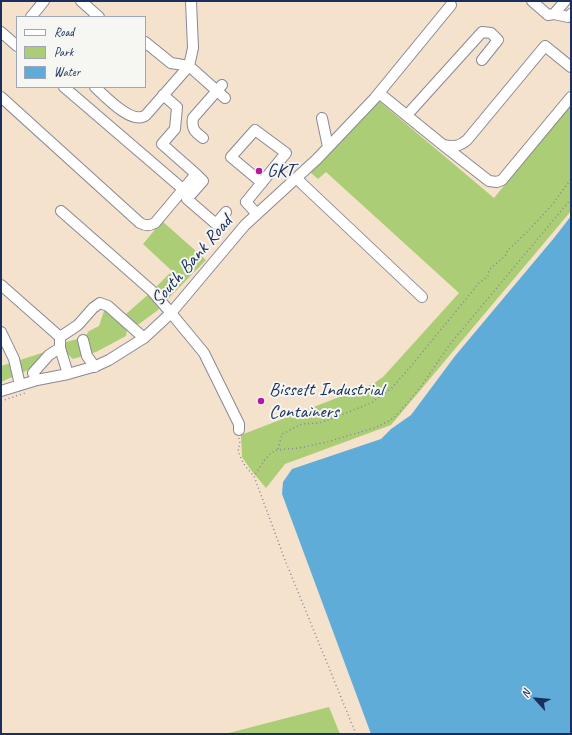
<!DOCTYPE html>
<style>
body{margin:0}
#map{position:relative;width:572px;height:735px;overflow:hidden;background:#f5e2cc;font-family:Caveat,sans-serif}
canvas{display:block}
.frame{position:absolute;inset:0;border:2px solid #1b2f5e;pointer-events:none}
.legend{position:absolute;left:16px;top:16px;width:130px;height:72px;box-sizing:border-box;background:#f6f6f2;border:1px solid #9ea6b7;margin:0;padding:5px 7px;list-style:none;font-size:12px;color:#1b2f5e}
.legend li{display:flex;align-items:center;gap:8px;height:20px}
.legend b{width:20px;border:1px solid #9ea6b7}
.north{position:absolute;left:516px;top:679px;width:40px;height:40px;-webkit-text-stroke:3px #f6f6f2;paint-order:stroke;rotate:297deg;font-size:11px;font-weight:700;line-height:16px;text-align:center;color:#1b2f5e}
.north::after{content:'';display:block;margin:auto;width:14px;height:18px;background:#1b2f5e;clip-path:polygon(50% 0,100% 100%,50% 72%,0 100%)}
</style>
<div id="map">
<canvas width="572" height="735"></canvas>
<div class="frame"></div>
<ul class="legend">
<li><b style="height:5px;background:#fff"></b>Road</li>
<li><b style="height:11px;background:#abcd75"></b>Park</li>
<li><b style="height:11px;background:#60acd9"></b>Water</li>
</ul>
<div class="north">N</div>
</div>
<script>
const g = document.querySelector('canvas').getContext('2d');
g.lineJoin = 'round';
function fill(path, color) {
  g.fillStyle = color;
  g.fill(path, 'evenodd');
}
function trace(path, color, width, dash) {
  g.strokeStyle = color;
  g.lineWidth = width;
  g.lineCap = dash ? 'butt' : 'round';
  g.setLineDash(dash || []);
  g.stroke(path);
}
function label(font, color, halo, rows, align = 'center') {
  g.font = font + ' Caveat,sans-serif';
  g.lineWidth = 4;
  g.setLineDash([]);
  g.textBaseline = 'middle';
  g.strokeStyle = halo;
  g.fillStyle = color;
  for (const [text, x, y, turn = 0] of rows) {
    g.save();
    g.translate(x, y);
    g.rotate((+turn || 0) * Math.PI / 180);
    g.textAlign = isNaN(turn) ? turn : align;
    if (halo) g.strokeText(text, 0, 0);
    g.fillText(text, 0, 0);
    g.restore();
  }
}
fill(new Path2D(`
 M379,101L494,198L571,103V211L391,425L285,464L266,488L251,470L242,457L241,435L373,384L383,377L459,293L326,172L318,179L311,173L316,165Z
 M162,221L206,260L166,301L154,289L172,271L143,244Z
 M150,293L160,306L158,310L139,324H133L126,314Z
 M105,308L127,329L126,336L96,352L73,359L64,351L66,342L85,337L89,331L99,326Z
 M45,352L30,369L1,382V366Z
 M329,707L340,734H225Z`), '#abcd75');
fill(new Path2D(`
 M571,216V734H371L282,494L283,482L292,469L381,439L391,429L411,415L455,356L554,238Z`), '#60acd9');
const minor = new Path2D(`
 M81,1L99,17
 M532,1L548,15L554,14L565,1
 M554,14L568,17L571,14
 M31,17L44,1
 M1,32L17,46
 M145,42L171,63L189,66L225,98
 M64,87L184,190
 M95,87C105,96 132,126 146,115L189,66L193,48L191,1
 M379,93L443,145L489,181L497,182L502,180L571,97
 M1,97L140,223C146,226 149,226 155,223L196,174L162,144L175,129L177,107L163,95
 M407,115L482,32L491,33L498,40L482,60
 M322,118L328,147
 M203,138C195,132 191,129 193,118L222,85
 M443,145C453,147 459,147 467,140L545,46L571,67
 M196,174L203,181L187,199L216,224L226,212
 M296,178L422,297
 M61,211L152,291L171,313L204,353L239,424V430
 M257,214L246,202L286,153L255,130L231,157L262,183
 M1,285L60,337
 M1,332L14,359L20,385
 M83,340L87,356L95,367
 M60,348V337L78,325L93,308L100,303L108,306L144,338
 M37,380L33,373L49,355L60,348L68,374
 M1,391L37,380L68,374L96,366L109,360L144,338L171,313L245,225L317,159L374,99L451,5`);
trace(minor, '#888895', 12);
trace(new Path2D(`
 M1,401L25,393
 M239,438L240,444L238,448C240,460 246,468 254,476
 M278,449L282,434L302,424L319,423L331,419L371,403L391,389L412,365L479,283L488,276L489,270L506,255L507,251L526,233L552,205L571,179
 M356,734L285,560L254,476L264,461L270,454L276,450L299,448L327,442L374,428L389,421L396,416L420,388L450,344L571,199`), '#888895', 1.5, [1, 3]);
trace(minor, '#fff', 10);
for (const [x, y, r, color] of [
 [259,171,4,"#b5179e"],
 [261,401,4,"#b5179e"]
]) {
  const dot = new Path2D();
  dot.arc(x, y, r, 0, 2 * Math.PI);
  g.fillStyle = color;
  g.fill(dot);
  trace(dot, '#f6f6f2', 1.5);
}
label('19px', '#1b2f5e', '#f6f6f2', [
 ["GKT",267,171],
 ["Bissett Industrial",269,390],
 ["Containers",269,412]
], 'left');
label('19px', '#1b2f5e', '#f6f6f2', [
 ["South Bank Road",192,261,-49]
]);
</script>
